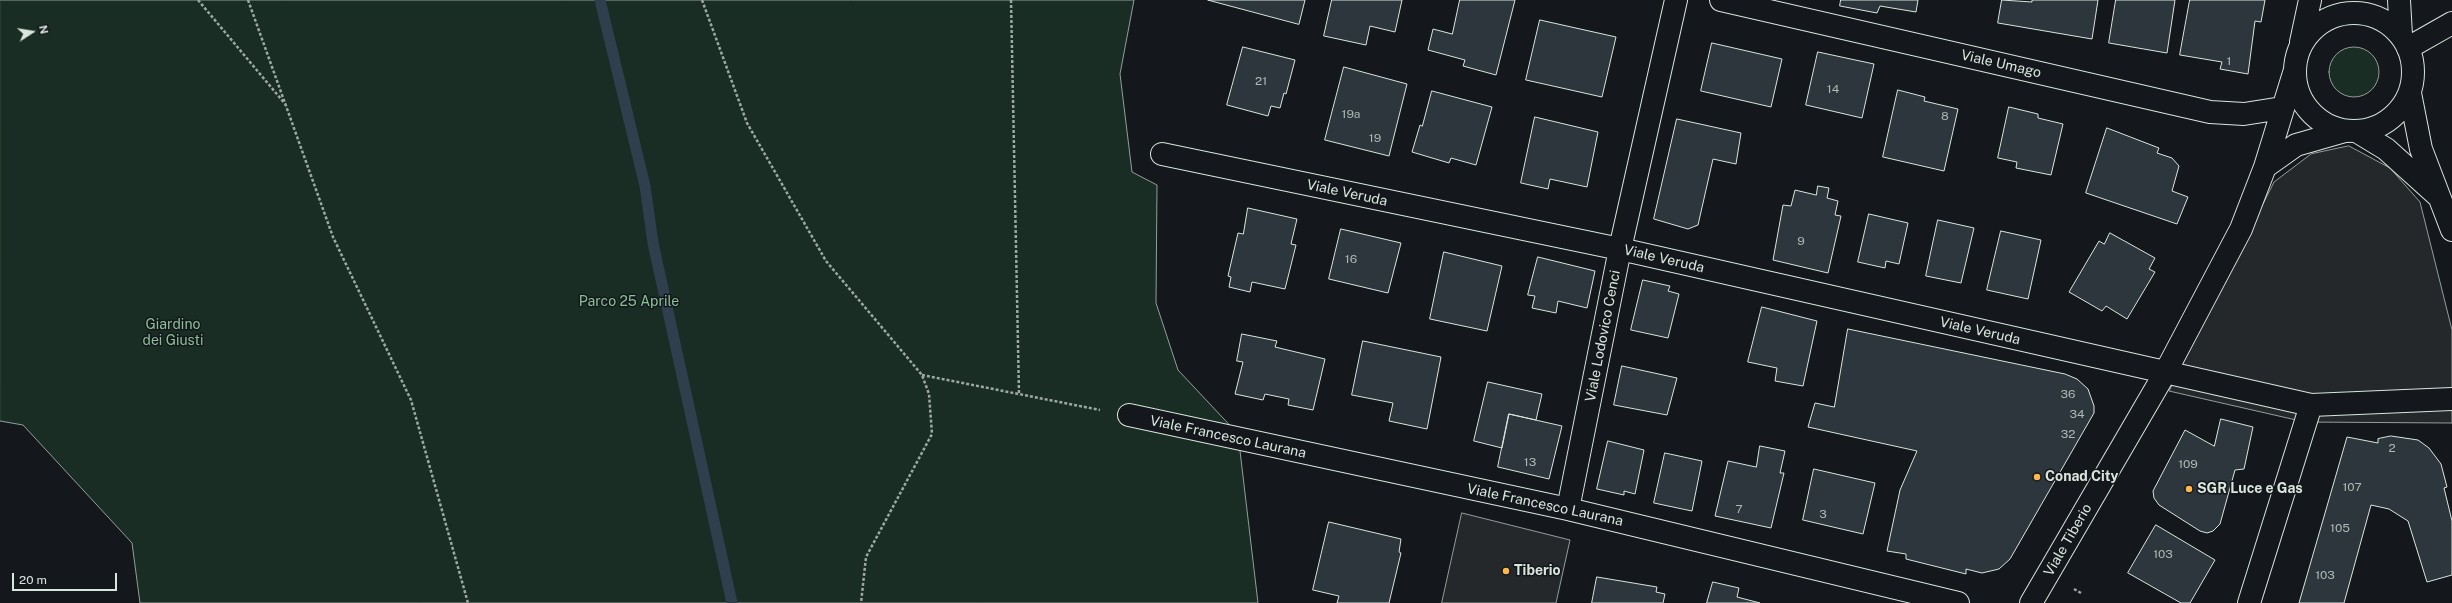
<!DOCTYPE html>
<style>
body{margin:0}
#map{position:relative;width:2452px;height:603px;overflow:hidden;background:#14181c;font-family:"Public Sans",sans-serif}
canvas{display:block}
.north{position:absolute;left:12px;top:12px;width:40px;height:40px;-webkit-text-stroke:3px #14181c;paint-order:stroke;rotate:78deg;font-size:11px;font-weight:700;line-height:16px;text-align:center;color:#d8e6dc}
.north::after{content:'';display:block;margin:auto;width:14px;height:18px;background:#d8e6dc;clip-path:polygon(50% 0,100% 100%,50% 72%,0 100%)}
.scale{position:absolute;left:12px;top:573px;width:105px;height:18px;box-sizing:border-box;border:2px solid #d8e6dc;border-top:0;padding-left:5px;font-size:12px;line-height:14px;white-space:nowrap;color:#d8e6dc;-webkit-text-stroke:3px #14181c;paint-order:stroke}
</style>
<div id="map">
<canvas width="2452" height="603"></canvas>
<div class="north">N</div>
<div class="scale">20 m</div>
</div>
<script>
const g = document.querySelector('canvas').getContext('2d');
g.lineJoin = 'round';
function fill(path, color) {
  g.fillStyle = color;
  g.fill(path, 'evenodd');
}
function trace(path, color, width, dash) {
  g.strokeStyle = color;
  g.lineWidth = width;
  g.lineCap = dash ? 'butt' : 'round';
  g.setLineDash(dash || []);
  g.stroke(path);
}
function label(font, color, halo, rows, align = 'center') {
  g.font = font + ' "Public Sans",sans-serif';
  g.lineWidth = 3;
  g.setLineDash([]);
  g.textBaseline = 'middle';
  g.strokeStyle = halo;
  g.fillStyle = color;
  for (const [text, x, y, turn = 0] of rows) {
    g.save();
    g.translate(x, y);
    g.rotate((+turn || 0) * Math.PI / 180);
    g.textAlign = isNaN(turn) ? turn : align;
    if (halo) g.strokeText(text, 0, 0);
    g.fillText(text, 0, 0);
    g.restore();
  }
}
const green = new Path2D(`
 M0,0H1134L1120,74L1132,172L1157,185L1156,303L1178,370L1238,434L1258,603H140L132,543L23,425L0,421Z
 M2329 72a25 25 0 1 1 50 0a25 25 0 1 1-50 0Z`);
fill(green, '#1a2d24');
trace(green, '#939e99', 1);
const parking = new Path2D(`
 M2349,146L2390,168L2420,202L2452,330V423L2305,422L2169,391L2274,182L2311,154Z
 M1462,513L1570,540L1556,603H1442Z`);
fill(parking, '#24282b');
trace(parking, '#939e99', 1);
trace(new Path2D(`
 M600,0L645,186L653,243L732,603`), '#2f3f4d', 11);
const building = new Path2D(`
 M1208,0H1305L1299,24Z
 M1332,0H1402L1395,32L1370,26L1366,45L1324,36Z
 M1460,0H1515L1496,75L1463,66L1465,60L1428,50L1433,29L1452,34Z
 M1841,0H1918L1916,12L1880,6L1877,13L1840,6Z
 M2002,0L2032,2V0H2098L2092,39L1998,23Z
 M2116,0H2175L2167,53L2109,43Z
 M2190,0H2265L2261,22L2255,21L2248,74L2220,69L2222,62L2180,55Z
 M1540,20L1616,37L1602,97L1526,80Z
 M1712,43L1782,59L1771,107L1701,91Z
 M1243,47L1295,60L1286,94L1284,93L1280,108L1271,106L1268,116L1227,105Z
 M1818,52L1874,64L1862,118L1806,105Z
 M1344,67L1407,84L1389,156L1325,140Z
 M1898,90L1925,97L1924,101L1958,109L1944,171L1883,157Z
 M1432,91L1492,107L1476,165L1451,158L1449,163L1412,152L1420,125L1422,126Z
 M2009,107L2038,114V118L2063,124L2051,175L2016,168L2017,162L1998,158Z
 M1535,117L1598,132L1587,187L1550,179L1548,189L1521,183Z
 M1677,119L1741,133L1736,164L1713,159L1698,225L1688,229L1654,219Z
 M2107,128L2159,148L2157,153L2172,158L2179,166L2172,191L2188,197L2177,224L2086,193Z
 M1818,186L1829,188L1827,198L1838,201L1835,215L1841,216L1828,273L1773,260L1783,205L1791,206L1795,190L1816,195Z
 M1248,208L1297,219L1291,244L1296,245L1285,289L1252,282L1250,292L1229,287L1231,277L1228,276L1238,233L1243,234Z
 M1869,214L1908,223L1899,264L1886,261L1885,268L1858,262Z
 M1938,220L1974,228L1961,283L1926,276Z
 M1341,229L1401,243L1388,293L1329,279Z
 M2001,231L2041,240L2028,299L1987,290Z
 M2110,233L2155,258L2149,269L2155,272L2127,319L2106,306L2102,311L2069,292L2099,241L2104,244Z
 M1444,252L1502,266L1487,331L1430,319Z
 M1538,257L1595,271L1587,308L1558,301L1556,313L1532,308L1535,296L1528,295Z
 M1643,280L1670,286L1668,291L1679,294L1668,338L1631,330Z
 M1762,307L1817,321L1803,386L1775,381L1777,368L1748,362Z
 M1848,329L2065,374L2077,379L2088,389L2094,406V413L2010,559L1999,569L1982,573L1966,569V574L1906,559V554L1887,551L1900,490L1917,451L1808,427L1815,403L1834,407Z
 M1242,334L1277,341L1275,347L1325,359L1313,410L1288,405L1289,399L1265,394L1263,400L1235,394L1243,362L1237,361Z
 M1363,341L1441,357L1427,429L1389,421L1393,403L1352,395Z
 M1622,366L1677,378L1667,415L1614,405Z
 M1488,382L1542,394L1536,420L1509,414L1502,448L1474,441Z
 M1509,414L1562,426L1549,479L1498,467Z
 M2221,419L2253,427L2244,469L2235,470L2220,524L2213,531L2207,533L2200,531L2159,505L2154,498L2153,491L2185,430L2214,446Z
 M2391,436L2418,440L2429,448L2441,464L2447,487L2444,488L2452,521V575L2427,582L2408,521L2389,509L2371,505L2344,603H2299L2347,437L2378,443V439Z
 M1608,441L1644,450L1635,494L1624,491V495L1597,489Z
 M1760,446L1785,451L1780,473H1784L1771,528L1715,516L1728,461L1756,467Z
 M1665,453L1702,461L1692,511L1654,503Z
 M1814,469L1875,483L1863,534L1803,520Z
 M1329,522L1401,539L1399,552L1401,553L1389,603H1337L1339,596L1313,590Z
 M2156,525L2215,560L2190,603H2181L2128,573Z
 M1597,577L1657,587L1656,592L1665,594L1663,603H1592Z
 M1713,582L1739,588L1737,597L1760,603H1707Z`);
fill(building, '#2c363c');
trace(building, '#d8e6dc', 1);
const minor = new Path2D(`
 M1721,0L2210,112L2244,114L2282,108
 M2408,48L2452,23
 M1162,154L1620,249L2311,405L2452,399
 M2265,167L2296,145L2345,131
 M1129,415L1568,509L1958,603
 M1568,509L1620,249L1676,0
 M2031,603L2165,373L2241,229L2265,167L2294,73
 M2249,603L2311,405`);
const major = new Path2D(`
 M2399,0L2401,35
 M2295 72a59 59 0 1 1 118 0a59 59 0 1 1-118 0Z
 M2301,42L2310,0
 M2410,93L2421,149L2452,230
 M2358,132L2386,149L2437,195`);
trace(minor, '#d8e6dc', 24);
trace(major, '#d8e6dc', 24);
trace(new Path2D(`
 M198,0L286,105
 M248,0L333,237L411,400L468,603
 M702,0L747,123L826,261L922,375L929,394L932,434L866,557L861,603
 M1011,0L1019,394
 M922,375L1100,410
 M2074,589L2081,593`), '#9da8a2', 2.5, [3, 2]);
trace(minor, '#14181c', 22);
trace(major, '#14181c', 22);
for (const [x, y, r, color] of [
 [2037,477,4,"#ffb74d"],
 [2189,489,4,"#ffb74d"],
 [1506,571,4,"#ffb74d"]
]) {
  const dot = new Path2D();
  dot.arc(x, y, r, 0, 2 * Math.PI);
  g.fillStyle = color;
  g.fill(dot);
  trace(dot, '#14181c', 1.5);
}
label('12px', '#adbab4', null, [
 ["1",2229,61],
 ["21",1261,81],
 ["14",1833,89],
 ["19a",1351,114],
 ["8",1945,116],
 ["19",1375,138],
 ["9",1801,241],
 ["16",1351,259],
 ["36",2068,394],
 ["34",2077,414],
 ["32",2068,434],
 ["2",2392,448],
 ["13",1530,462],
 ["109",2188,464],
 ["107",2352,487],
 ["7",1739,509],
 ["3",1823,514],
 ["105",2340,528],
 ["103",2163,554],
 ["103",2325,575]
]);
label('14px', '#d8e6dc', '#14181c', [
 ["Viale Umago",2001,64,13],
 ["Viale Veruda",1347,193,12],
 ["Viale Veruda",1664,259,13],
 ["Viale Veruda",1980,331,13],
 ["Viale Lodovico Cenci",1603,336,-79],
 ["Viale Francesco Laurana",1228,437,12],
 ["Viale Francesco Laurana",1545,505,12],
 ["Viale Tiberio",2068,540,-60]
]);
label('14px', '#8ac095', '#14181c', [
 ["Parco 25 Aprile",629,302],
 ["Giardino",173,325],
 ["dei Giusti",173,341]
]);
label('bold 14px', '#d8e6dc', '#14181c', [
 ["Conad City",2045,477],
 ["SGR Luce e Gas",2197,489],
 ["Tiberio",1514,571]
], 'left');
</script>
